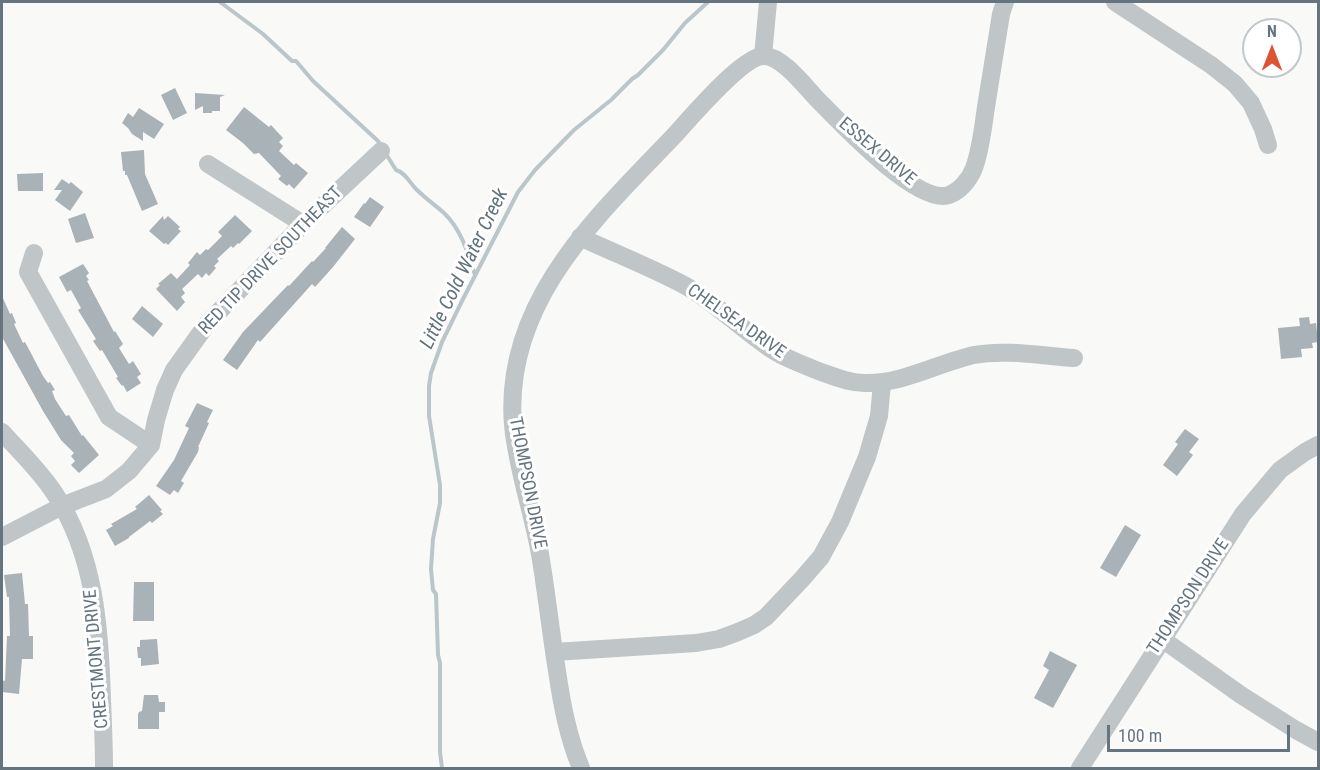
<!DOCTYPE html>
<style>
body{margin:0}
#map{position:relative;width:1320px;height:770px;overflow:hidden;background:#f9f9f7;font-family:"Roboto Condensed",sans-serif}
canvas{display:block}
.frame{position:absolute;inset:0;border:3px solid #657580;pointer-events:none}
.north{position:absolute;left:1242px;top:18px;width:60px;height:60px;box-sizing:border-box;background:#fff;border:2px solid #c1c8cc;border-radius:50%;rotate:0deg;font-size:16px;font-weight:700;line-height:24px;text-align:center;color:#657580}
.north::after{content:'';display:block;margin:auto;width:21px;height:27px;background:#db5535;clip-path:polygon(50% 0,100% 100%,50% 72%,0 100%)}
.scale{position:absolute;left:1107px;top:725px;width:183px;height:27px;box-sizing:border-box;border:3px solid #657580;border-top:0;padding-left:8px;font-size:18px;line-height:21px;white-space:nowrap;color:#657580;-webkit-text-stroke:4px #fff;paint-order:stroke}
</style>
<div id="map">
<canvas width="1320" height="770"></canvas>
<div class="frame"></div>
<div class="north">N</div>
<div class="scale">100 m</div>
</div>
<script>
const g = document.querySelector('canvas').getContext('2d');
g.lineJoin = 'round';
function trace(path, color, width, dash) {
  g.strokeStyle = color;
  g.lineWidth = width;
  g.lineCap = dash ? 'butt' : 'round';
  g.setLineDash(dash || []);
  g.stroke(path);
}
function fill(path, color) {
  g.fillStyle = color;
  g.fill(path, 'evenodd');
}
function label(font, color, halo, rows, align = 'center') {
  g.font = font + ' "Roboto Condensed",sans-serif';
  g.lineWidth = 6;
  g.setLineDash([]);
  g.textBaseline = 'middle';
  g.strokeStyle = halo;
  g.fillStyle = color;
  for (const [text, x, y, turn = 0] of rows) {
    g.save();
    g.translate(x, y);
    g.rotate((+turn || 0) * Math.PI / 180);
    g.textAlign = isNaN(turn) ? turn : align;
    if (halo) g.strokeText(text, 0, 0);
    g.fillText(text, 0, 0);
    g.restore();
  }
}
trace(new Path2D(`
 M220,2L263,34L292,61H296L313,81L378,141L380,145
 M386,154L396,170C405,172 409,182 416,189C425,198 435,205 444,213C461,229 468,253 475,275
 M442,768L440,752V663L438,655L436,594L433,590L431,569L433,539L440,503V485L429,416V386L431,373L442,342L462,301L518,192L535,170L574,130L611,100L632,79L638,75L663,50L685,23L708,2`), '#bac6ca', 4);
fill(new Path2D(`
 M175,88L187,113L173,120L161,95Z
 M195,93L225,95L220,97V111H212V113H203V106L195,110Z
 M244,107L269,127L271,125L283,138L279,142L283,146L279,151L294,165L296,163L308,173L294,189L289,184L287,186L278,179L281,176L259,153L254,154L243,143L226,130Z
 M139,108L164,124L154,139L143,132V141L132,134L128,128L122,123L128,113L133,117Z
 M144,150L145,174L158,204L142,211L127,175H125V171H123L121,152Z
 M43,173V191H18L17,174Z
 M62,179L69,184L71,182L83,192L70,211L55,200L62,190H54Z
 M370,197L384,207L370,227L354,217L364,203L365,204Z
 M85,213L94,238L76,243L68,219Z
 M235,215L252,231L239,244L238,243L233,248L231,246L217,259L219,261L214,266L216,268L209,276L206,273L202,278L198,274L182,289L185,293L181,297L185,302L177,311L156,289L160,285L158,284L171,273L177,279L190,265L188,263L197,252L200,255L206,249L208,250L222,236L218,232Z
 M163,216L164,220L168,216L180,227L178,229L181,231L168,245L166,243L164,244L149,231Z
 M342,227L355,239L333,267L315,287L312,284L260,342L258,340L237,370L223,360L243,332L288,285L289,286L312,261L313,262L326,248H325Z
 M83,264L89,273L86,276L89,280L87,281L114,332L115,331L123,344L119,348L129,364L133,361L141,374L137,377L141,383L127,392L123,385L122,386L116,378L118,377L102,350L100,351L93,341L96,339L78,310L81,308L71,290L67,292L59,277Z
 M2,296L10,314L12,313L16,323L14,324L23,343L25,342L43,376L48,383L50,382L55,390L52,391L55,399L66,416L69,415L82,436L83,435L99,455L79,473L71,465L75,461L71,456L74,453L61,440L43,411L2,337Z
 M142,306L163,324L153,337L132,319Z
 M1309,317L1310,324L1316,323L1318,342L1312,343L1313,348L1301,349L1302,357L1281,359L1278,328L1300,326L1299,318Z
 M197,403L213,410L207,422L209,423L198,447H199L198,452L181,481L184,483L178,493L174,490L170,495L156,486L174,460L189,428L185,426Z
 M1185,429L1199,439L1189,452L1193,455L1177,476L1163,465L1178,444L1175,442Z
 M149,495L162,510L160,511L163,514L152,523L150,521L129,537V538L115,546L106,530L113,526L111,524L137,509L135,507Z
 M1125,525L1141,535L1116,577L1100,568Z
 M22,573L25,604H28L29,636H33V659H22L19,694L2,692V680L5,681L7,636H10L9,597H7L4,575Z
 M134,582H154V621H133Z
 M157,639L159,664L141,666V658H138L137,647H140V640Z
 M1050,651L1077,665L1053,708L1034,698L1049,670L1043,666Z
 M144,695H158L159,702H165V712H159V729H138V714L139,712L142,711Z`), '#a9b2b7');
trace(new Path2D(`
 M1115,2L1211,65L1235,84L1251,103L1263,129L1268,145
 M763,56L768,2
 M208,164L303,224
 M580,237C614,253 650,267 684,285C713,301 737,325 764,344C781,357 801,364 821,372C836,377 849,383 865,383C903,384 938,363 974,355C1005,349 1043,356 1074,358
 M34,253L28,272L109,417L151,445
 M2,432C20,452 40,471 55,494C95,555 100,629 102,700C103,723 104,746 104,768
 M2,537L62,506L106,489L129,471L151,445L156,420L165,390L174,370L207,324L303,224L381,151
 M1162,639L1241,695L1296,730L1318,742
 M554,652L696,643L719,639L738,632L754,625L766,617L802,579L821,557L840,522L867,457L879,416L882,383
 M581,768C568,737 562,705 557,671C551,634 547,597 541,560C534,515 517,470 513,425C503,304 594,219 671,139C688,121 741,57 763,56C781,55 804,85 816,98C838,120 917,206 949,195C960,191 970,179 974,168C981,149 983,127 986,107C991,76 996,45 1001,14L1005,2
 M1080,768L1243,514L1280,470L1305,452L1318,445`), '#c0c5c8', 18);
label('18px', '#657580', '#fff', [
 ["ESSEX DRIVE",877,152,40],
 ["RED TIP DRIVE SOUTHEAST",271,261,-46],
 ["CHELSEA DRIVE",736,322,35],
 ["THOMPSON DRIVE",527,483,79],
 ["THOMPSON DRIVE",1189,597,-57],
 ["CRESTMONT DRIVE",97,659,-95]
]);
label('italic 20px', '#60747a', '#fff', [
 ["Little Cold Water Creek",465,269,-64]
]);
</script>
